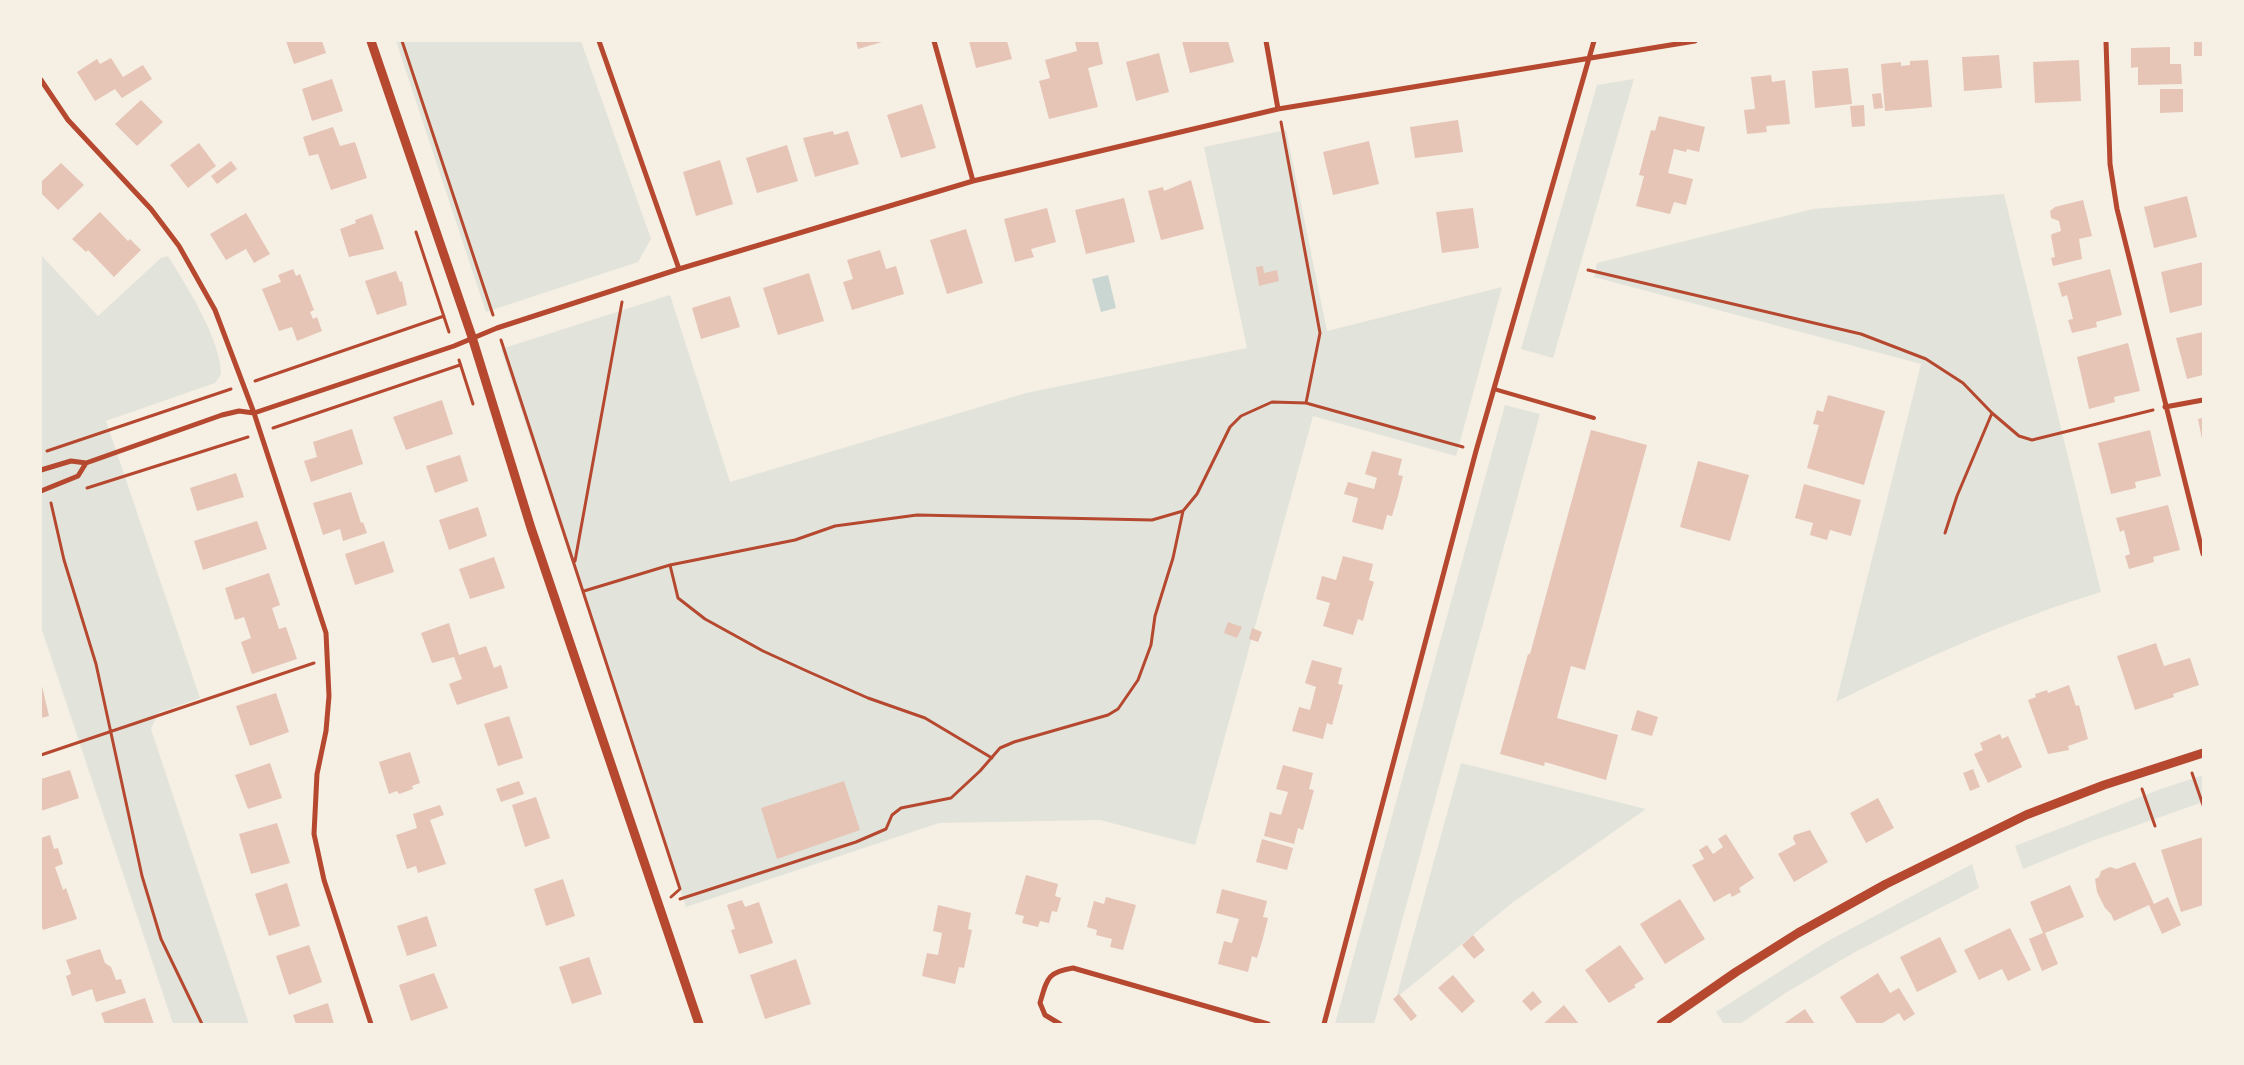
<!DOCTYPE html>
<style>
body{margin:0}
#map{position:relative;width:2244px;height:1065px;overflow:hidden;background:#f6efe4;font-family:"Playfair Display",serif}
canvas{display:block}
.frame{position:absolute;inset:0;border:42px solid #f6efe4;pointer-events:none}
</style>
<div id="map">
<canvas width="2244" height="1065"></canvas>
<div class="frame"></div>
</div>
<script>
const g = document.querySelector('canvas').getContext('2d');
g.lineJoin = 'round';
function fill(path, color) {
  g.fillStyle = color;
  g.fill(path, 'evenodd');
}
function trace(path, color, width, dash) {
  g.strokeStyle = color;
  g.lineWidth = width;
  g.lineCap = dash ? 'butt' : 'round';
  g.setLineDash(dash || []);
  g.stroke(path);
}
fill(new Path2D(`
 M396,41H581L651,239L638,262L486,312Z
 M1634,79L1553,358L1521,349L1597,85Z
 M1286,130L1327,331L1502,287L1456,456L1313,416L1195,845L1100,820L939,823L686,907L501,349L670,295L730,482L1026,393L1247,348L1204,147Z
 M2004,194L2101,592C2009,620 1922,659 1836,702L1921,364L1594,277L1597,263L1813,209Z
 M41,255L98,316L161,258L168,256C186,285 221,340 221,374L215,383L106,421L200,698L158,713L151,729L249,1024H173L41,627Z
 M1505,405L1540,414L1374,1024H1335Z
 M1461,763L1646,809L1512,903L1396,998Z
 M2203,775V802L2092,841L2023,869L2015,846L2158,790Z
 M1972,864L1979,888L1855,952L1787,992L1740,1024H1724L1716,1012L1826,942Z`), '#e2e4dc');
fill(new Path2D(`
 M1108,275L1116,308L1101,312L1092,279Z`), '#c9d6d2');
fill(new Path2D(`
 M286,41H322L326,53L294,64Z
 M856,41H882V42L858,49Z
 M969,41H1007L1012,59L976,68Z
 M1098,41L1103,64L1088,68L1098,107L1049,119L1039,81L1050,78L1045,60L1077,51L1075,42Z
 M1182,41H1228L1234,62L1190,73Z
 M2194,41H2203V56H2194Z
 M2170,47V64H2181L2182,84L2138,85V67L2131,68V48Z
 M1159,53L1169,92L1136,101L1126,62Z
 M1999,55L2002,88L1964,91L1962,57Z
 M111,58L123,77L143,65L152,79L122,98L115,89L95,101L77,72L97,59L100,64Z
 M1928,60L1932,107L1885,111L1881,64L1901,62V66L1910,65V61Z
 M2079,60L2081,101L2035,103L2033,62Z
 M1848,68L1852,104L1815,108L1812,71Z
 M1771,75L1772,82L1785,80L1790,124L1766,126L1767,132L1747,134L1744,110L1755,109L1751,77Z
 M332,79L343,111L312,121L302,89Z
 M2160,89H2183V112L2160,113Z
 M1881,93L1883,108L1874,109L1872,94Z
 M141,100L163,122L137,146L115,124Z
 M922,104L936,148L901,158L887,115Z
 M1864,105L1865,126L1852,127L1850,106Z
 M1659,116L1705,127L1699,152L1687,149L1686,152L1674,149L1668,173L1693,179L1686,205L1674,202L1670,214L1636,206L1644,176L1639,175L1651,130L1655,131Z
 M1458,120L1463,152L1415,158L1410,127Z
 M333,127L340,146L355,142L367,178L331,190L318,154L309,156L303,137Z
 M833,131L834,135L848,131L859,164L815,177L803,138Z
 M1369,141L1379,184L1333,195L1323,152Z
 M199,143L216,166L188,188L170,165Z
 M787,145L798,181L757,193L746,158Z
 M720,160L733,204L696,216L683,172Z
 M231,161L237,169L217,184L211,176Z
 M61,163L84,185L58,210L41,193V182Z
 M1191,180L1204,229L1161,240L1148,191L1163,187L1164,191Z
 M2187,196L2197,237L2154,248L2144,207Z
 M1124,198L1135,242L1086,254L1075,210Z
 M2083,200L2092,236L2079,239L2082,259L2053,266L2051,258L2055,257L2051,236L2052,234L2061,231L2059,221L2051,218L2050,211L2055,207Z
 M1047,208L1056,242L1031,249L1034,257L1015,262L1004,219Z
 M1473,208L1479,248L1442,253L1436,212Z
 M100,212L128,241L130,239L141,250L114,277L88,250L86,252L72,239Z
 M246,213L270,254L254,263L246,249L226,260L210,234Z
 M372,214L384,249L349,257L340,229L356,223L355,220Z
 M966,229L983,283L947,294L930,240Z
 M880,250L886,269L896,266L904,294L852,310L843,282L853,279L847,260Z
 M2203,262V305L2170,313L2161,272Z
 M1263,266L1264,273L1277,270L1279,281L1259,286L1256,267Z
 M293,269L296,276L300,274L314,310L310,312L313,319L317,317L322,331L297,341L292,327L279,331L262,289L281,282L278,275Z
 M2110,269L2122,315L2096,322L2097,327L2072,333L2068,320L2073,319L2067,295L2062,297L2058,283Z
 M396,271L400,282L402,281L407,305L377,315L365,281Z
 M809,273L824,321L778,335L763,288Z
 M730,296L740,327L701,339L692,308Z
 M2203,332V375L2187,379L2176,338Z
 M2128,343L2140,391L2114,397L2115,402L2089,409L2077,357Z
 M1828,395L1885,411L1864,485L1807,468L1819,425L1813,424L1817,410L1823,412Z
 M442,400L453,434L406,450L393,417Z
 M2203,418V439H2202L2198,419Z
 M352,429L363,464L311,482L304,461L317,457L313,442Z
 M1591,430L1647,445L1585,670L1571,666L1557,718L1618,735L1606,780L1545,762L1544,766L1500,754L1528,654H1530Z
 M2150,430L2161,476L2135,482L2136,488L2111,494L2098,443Z
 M1372,451L1402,459L1398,475L1403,476L1398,496L1392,516L1387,515L1383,530L1352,522L1358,498L1344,494L1348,482L1374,489L1377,478L1365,474Z
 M460,455L468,481L435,493L426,466Z
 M1698,461L1749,475L1730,541L1680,527Z
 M236,473L244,497L197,511L190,488Z
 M1804,484L1861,500L1851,536L1830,530L1827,540L1810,535L1813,523L1795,518Z
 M351,492L361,523L363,522L367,533L343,541L340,529L323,535L313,503Z
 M2168,505L2180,550L2153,557L2154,562L2129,569L2125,556L2130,554L2124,530L2120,532L2116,518Z
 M478,507L487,536L449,550L439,520Z
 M257,521L267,549L203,570L194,541Z
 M384,541L394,572L355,585L345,554Z
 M1343,556L1373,564L1369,580L1374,582L1368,601L1363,621L1358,619L1353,635L1323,626L1330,603L1316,599L1322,576L1336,580Z
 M494,557L505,588L470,599L459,569Z
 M269,573L280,605L272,608L279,629L286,627L297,659L252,674L241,642L251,638L244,617L235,620L225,588Z
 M1228,622L1242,627L1237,638L1224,633Z
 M449,623L459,655L486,646L494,668L501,665L508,688L457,705L449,684L462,679L454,657L432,663L421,633Z
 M1252,628L1262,632L1258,642L1249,639Z
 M2156,643L2164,666L2190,658L2199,685L2173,694L2174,697L2135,710L2117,656Z
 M1312,660L1342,668L1338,684L1343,685L1332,725L1327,723L1323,739L1292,731L1299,707L1310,710L1316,687L1305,683Z
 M2069,685L2076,706L2079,705L2088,739L2068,746L2069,750L2048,754L2028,700L2036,697L2035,694L2047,690L2048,693Z
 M42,686L49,716L41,718V686Z
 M276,693L289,732L250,746L236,706Z
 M1637,710L1658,717L1652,736L1631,730Z
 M509,716L523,758L498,766L484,724Z
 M2000,734L2002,739L2008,736L2022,767L1988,783L1974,754L1983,750L1980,743Z
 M410,752L420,783L412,786L413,789L399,794L397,791L389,794L379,762Z
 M270,763L282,798L248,809L235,775Z
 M1283,765L1313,773L1309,789L1314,790L1303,830L1298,828L1294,844L1264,836L1270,812L1281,815L1288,792L1276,789Z
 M1973,769L1980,787L1970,791L1963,773Z
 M70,770L79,798L41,811V779Z
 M519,781L524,794L501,802L496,789Z
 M844,781L860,830L777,859L761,808Z
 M536,797L550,838L525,847L512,805Z
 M1878,798L1894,828L1866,843L1850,813Z
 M440,805L444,815L430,820L446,864L418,873L416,866L407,869L396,835L417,828L413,814Z
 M277,823L290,863L251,874L239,834Z
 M1810,830L1828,862L1794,882L1778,854L1796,844L1793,839L1794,835Z
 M1726,834L1754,878L1739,888L1741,892L1732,897L1730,893L1714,902L1692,865L1704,859L1699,850L1707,845L1713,854L1723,847L1718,839Z
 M50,835L54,849L58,848L63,864L55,867L63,890L66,888L77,919L43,930L41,924V838Z
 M2203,837V905L2181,912L2161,850Z
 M1262,839L1293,848L1287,870L1256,862Z
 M2135,862L2154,904L2168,897L2181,925L2162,934L2149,905L2114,921L2111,914L2105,908L2097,892L2095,879L2099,877L2101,871L2110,867L2117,869Z
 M1026,875L1058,884L1055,896L1061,898L1057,912L1052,911L1049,923L1040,921L1038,927L1022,923L1024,916L1015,914Z
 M563,879L575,916L546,926L534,889Z
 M287,883L300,926L269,936L255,894Z
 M2070,885L2084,917L2045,933L2058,964L2042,971L2029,939L2043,933L2030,902Z
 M1222,889L1267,901L1263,917L1268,918L1263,938L1257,958L1252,956L1248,972L1218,964L1224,941L1232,943L1239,919L1216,913Z
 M1106,897L1136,905L1123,950L1110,947L1112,939L1096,935L1097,930L1087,927L1094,901L1104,904Z
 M1680,899L1705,939L1665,964L1640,924Z
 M742,900L745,907L759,902L773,943L739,954L731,930L735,929L727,905Z
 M938,905L971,913L968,929L972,930L964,968L959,967L955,984L922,976L927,953L938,955L942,933L933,931Z
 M427,916L437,946L407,956L397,926Z
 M2010,928L2031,970L2008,981L2002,969L1979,980L1964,950Z
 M1473,935L1485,950L1474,959L1462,945Z
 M1940,937L1957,972L1917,992L1900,957Z
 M309,945L322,982L289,995L276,956Z
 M1620,945L1644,979L1634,985L1636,987L1609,1003L1585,970Z
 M100,949L105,963L111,967L116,980L121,979L126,993L96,1002L92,989L72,996L66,976L71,974L66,960Z
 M589,957L602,994L572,1004L559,967Z
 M796,959L811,1004L765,1019L750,975Z
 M434,973L448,1008L411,1021L399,985Z
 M1878,973L1890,993L1899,988L1915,1014L1904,1021L1899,1013L1881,1024H1857L1840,997Z
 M1453,975L1475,1001L1462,1013L1438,988Z
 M1533,991L1542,1002L1531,1011L1522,1001Z
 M1399,994L1417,1016L1411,1021L1393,999Z
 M145,998L154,1024H105L101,1013Z
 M328,1003L334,1024H296L293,1015Z
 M1564,1005L1579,1024H1543Z
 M1805,1009L1815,1024H1783Z`), '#e6c5b7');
trace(new Path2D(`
 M402,41L493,315
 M416,232L449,332
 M1588,270L1861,334L1926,359L1963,383L1992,413L2019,436L2032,440L2153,410
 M501,340L680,889L671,897
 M459,360L473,404
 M255,381L444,316
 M1306,403L1463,447
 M273,428L460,365
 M47,451L231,389
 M87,488L248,437
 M51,503L64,560L96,664L142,876L161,939L202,1024
 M1945,533L1957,496L1992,413
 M575,561L622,302
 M670,565L678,598L705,619L763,651L809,672L868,698L925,718L992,758
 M584,591L670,565L795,540L835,526L917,515L1152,520L1183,511L1197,494L1230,427L1241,416L1272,402L1306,403L1320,333L1281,122
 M41,755L314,663
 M2192,773L2203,805
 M2142,789L2155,826
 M680,899L856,842L886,829L892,815L901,808L951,798L980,771L1000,748L1014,742L1108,715L1118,709L1138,680L1151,645L1155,616L1173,558L1183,511`), '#b5482f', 3);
trace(new Path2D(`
 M1494,389L1594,418`), '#b5482f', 4);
trace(new Path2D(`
 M599,41L679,269
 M934,41L973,181
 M1266,41L1278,109
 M2106,41L2110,164L2117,209L2203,554
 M41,80L68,120L151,209L179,246L215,310L254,413L326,633L329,696L326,731L317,774L314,834L324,880L371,1024
 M2165,407L2203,400
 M41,470L71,461L86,463
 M41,491L78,476L86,463L222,415L239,411L254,413L454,346L497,328L679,269L973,181L1278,109L1695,41
 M1060,1024L1045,1015L1040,1003C1047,979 1047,972 1073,968L1268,1024
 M1324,1024L1476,451L1594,41`), '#b5482f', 5);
trace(new Path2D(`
 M371,41L472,337L531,528L699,1024
 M1661,1024L1736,972L1798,933L1886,884L2026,815L2104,785L2203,753`), '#b5482f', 9);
</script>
